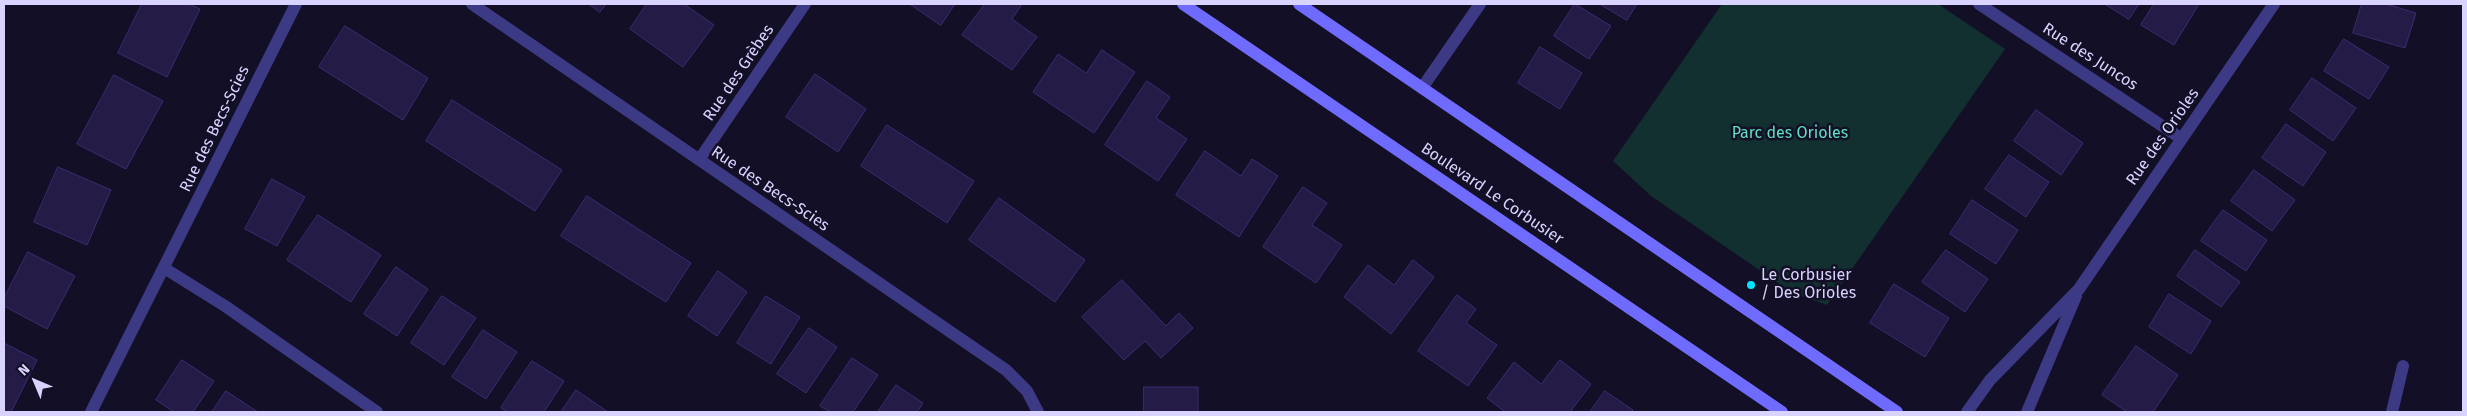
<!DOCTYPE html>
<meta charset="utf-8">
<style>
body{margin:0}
#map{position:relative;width:2467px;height:416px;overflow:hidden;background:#130f26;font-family:"Fira Sans",sans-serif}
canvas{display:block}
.frame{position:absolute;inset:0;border:5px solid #d9d4ff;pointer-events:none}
.north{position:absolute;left:10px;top:356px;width:50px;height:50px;-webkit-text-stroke:4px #130f26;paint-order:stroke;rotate:315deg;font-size:14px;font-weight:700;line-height:20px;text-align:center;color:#d9d4ff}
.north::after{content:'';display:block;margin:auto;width:18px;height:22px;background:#d9d4ff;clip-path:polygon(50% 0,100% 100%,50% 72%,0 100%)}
</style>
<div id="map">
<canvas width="2467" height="416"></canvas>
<div class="frame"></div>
<div class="north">N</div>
</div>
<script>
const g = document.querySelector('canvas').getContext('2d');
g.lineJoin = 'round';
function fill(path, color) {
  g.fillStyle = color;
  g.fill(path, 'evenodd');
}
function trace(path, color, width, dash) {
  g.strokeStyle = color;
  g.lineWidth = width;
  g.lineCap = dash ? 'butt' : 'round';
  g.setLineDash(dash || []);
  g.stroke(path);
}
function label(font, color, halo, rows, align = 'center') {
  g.font = font + ' "Fira Sans",sans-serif';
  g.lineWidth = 5;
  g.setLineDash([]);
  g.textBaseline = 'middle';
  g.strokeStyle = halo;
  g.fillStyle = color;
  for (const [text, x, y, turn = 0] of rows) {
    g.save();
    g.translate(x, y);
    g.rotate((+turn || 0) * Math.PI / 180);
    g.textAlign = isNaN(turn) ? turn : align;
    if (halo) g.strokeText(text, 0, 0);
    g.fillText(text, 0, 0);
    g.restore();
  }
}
fill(new Path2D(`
 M1722,4H1938L2005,49L1827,305L1793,293L1651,196L1613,161Z`), '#12302f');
const building = new Path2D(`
 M142,4H189L200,9L167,77L118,53Z
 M589,4H606L600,12Z
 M647,4H684L714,25L683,67L630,29Z
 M910,4H955L941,25Z
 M985,4H1022L1012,19L1037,37L1012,70L962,35Z
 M1575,4L1611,26L1589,59L1554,36Z
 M1600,4H1637L1627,20Z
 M2105,4H2139L2129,19Z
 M2154,4H2199L2174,45L2141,25Z
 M2362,4H2386L2416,13L2405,48L2353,33Z
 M345,26L428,78L403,120L319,67Z
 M2344,39L2389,67L2369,99L2324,71Z
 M1540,47L1582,73L1560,109L1518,83Z
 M1102,50L1135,72L1094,133L1033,92L1058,54L1086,73Z
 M815,74L866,109L838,152L786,117Z
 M114,75L163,101L126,169L77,144Z
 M2312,78L2356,108L2333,141L2290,110Z
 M1147,81L1170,97L1156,118L1187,139L1158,181L1105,145Z
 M452,100L562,170L535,211L426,141Z
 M2036,110L2083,143L2061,175L2014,141Z
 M2286,124L2326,152L2303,186L2262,158Z
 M887,125L974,181L947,223L861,166Z
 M1205,151L1241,176L1252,159L1278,176L1239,237L1176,195Z
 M2009,155L2049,182L2026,217L1985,189Z
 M58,167L111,190L87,245L34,222Z
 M2254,170L2295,200L2272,231L2231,201Z
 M272,179L305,197L277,246L245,229Z
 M1303,187L1327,203L1312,225L1342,245L1316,283L1263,247Z
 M587,196L691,263L666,302L561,236Z
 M999,198L1085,260L1055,302L969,240Z
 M1972,200L2018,230L1996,264L1950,234Z
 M2223,210L2267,240L2246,271L2201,241Z
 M318,215L381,255L351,302L287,260Z
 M1946,250L1988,279L1965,312L1922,282Z
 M2195,250L2240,282L2221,307L2177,276Z
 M28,252L75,276L47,329L4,306V298Z
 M1413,260L1434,277L1391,334L1344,297L1368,265L1394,285Z
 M396,267L428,289L397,336L364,314Z
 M718,271L747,292L717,336L688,316Z
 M1122,280L1166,326L1179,313L1193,328L1161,358L1145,341L1124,360L1082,317Z
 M1894,284L1949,318L1925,357L1870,323Z
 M2169,294L2211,321L2191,354L2149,327Z
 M1457,295L1476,309L1466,323L1497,345L1468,386L1418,351Z
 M442,296L476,318L444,365L411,343Z
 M766,296L800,317L771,364L737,343Z
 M809,328L837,347L806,393L777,374Z
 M483,330L517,352L486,399L452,377Z
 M4,343L37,360L11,412H4Z
 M2136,346L2178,375L2153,412H2127L2102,395Z
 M852,358L878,375L853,412H830L820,406Z
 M182,360L214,381L193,412H174L156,400Z
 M1560,360L1591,384L1570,412H1505L1487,398L1514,362L1541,384Z
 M532,361L564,381L544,412H507L501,408Z
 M896,385L923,403L917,412H878Z
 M1144,387H1198V412H1144Z
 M576,390L608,412H561Z
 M226,391L258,412H212Z
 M1605,391L1633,410L1631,412H1590Z`);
fill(building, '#241b47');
trace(building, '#3b2d73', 1);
trace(new Path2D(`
 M2392,412L2403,366`), '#3d3a85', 12);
trace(new Path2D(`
 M472,4L1006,370L1027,391L1038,412
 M1979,4L2182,139
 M1422,88L1480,4
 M699,160L805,4
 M164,268L225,306L377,412
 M91,412L296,4
 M1967,412L1990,380L2079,289L2274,4
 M2027,412L2076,296`), '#3d3a85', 12);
trace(new Path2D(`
 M1183,4L1782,412
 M1299,4L1897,412`), '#6f6bff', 12);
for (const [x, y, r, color] of [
 [1751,285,5,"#00e5ff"]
]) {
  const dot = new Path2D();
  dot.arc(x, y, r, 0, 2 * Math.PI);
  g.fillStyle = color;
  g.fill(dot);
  trace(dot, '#130f26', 2);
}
label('16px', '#d9d4ff', '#130f26', [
 ["Rue des Juncos",2090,57,33],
 ["Rue des Grèbes",739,73,-56],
 ["Rue des Becs-Scies",215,129,-64],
 ["Rue des Orioles",2163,137,-55],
 ["Rue des Becs-Scies",770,189,34],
 ["Boulevard Le Corbusier",1492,194,34]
]);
label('16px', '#5fe0c0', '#130f26', [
 ["Parc des Orioles",1790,134]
]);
label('16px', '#d9d4ff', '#130f26', [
 ["Le Corbusier",1761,276],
 ["/ Des Orioles",1761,294]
], 'left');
</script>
